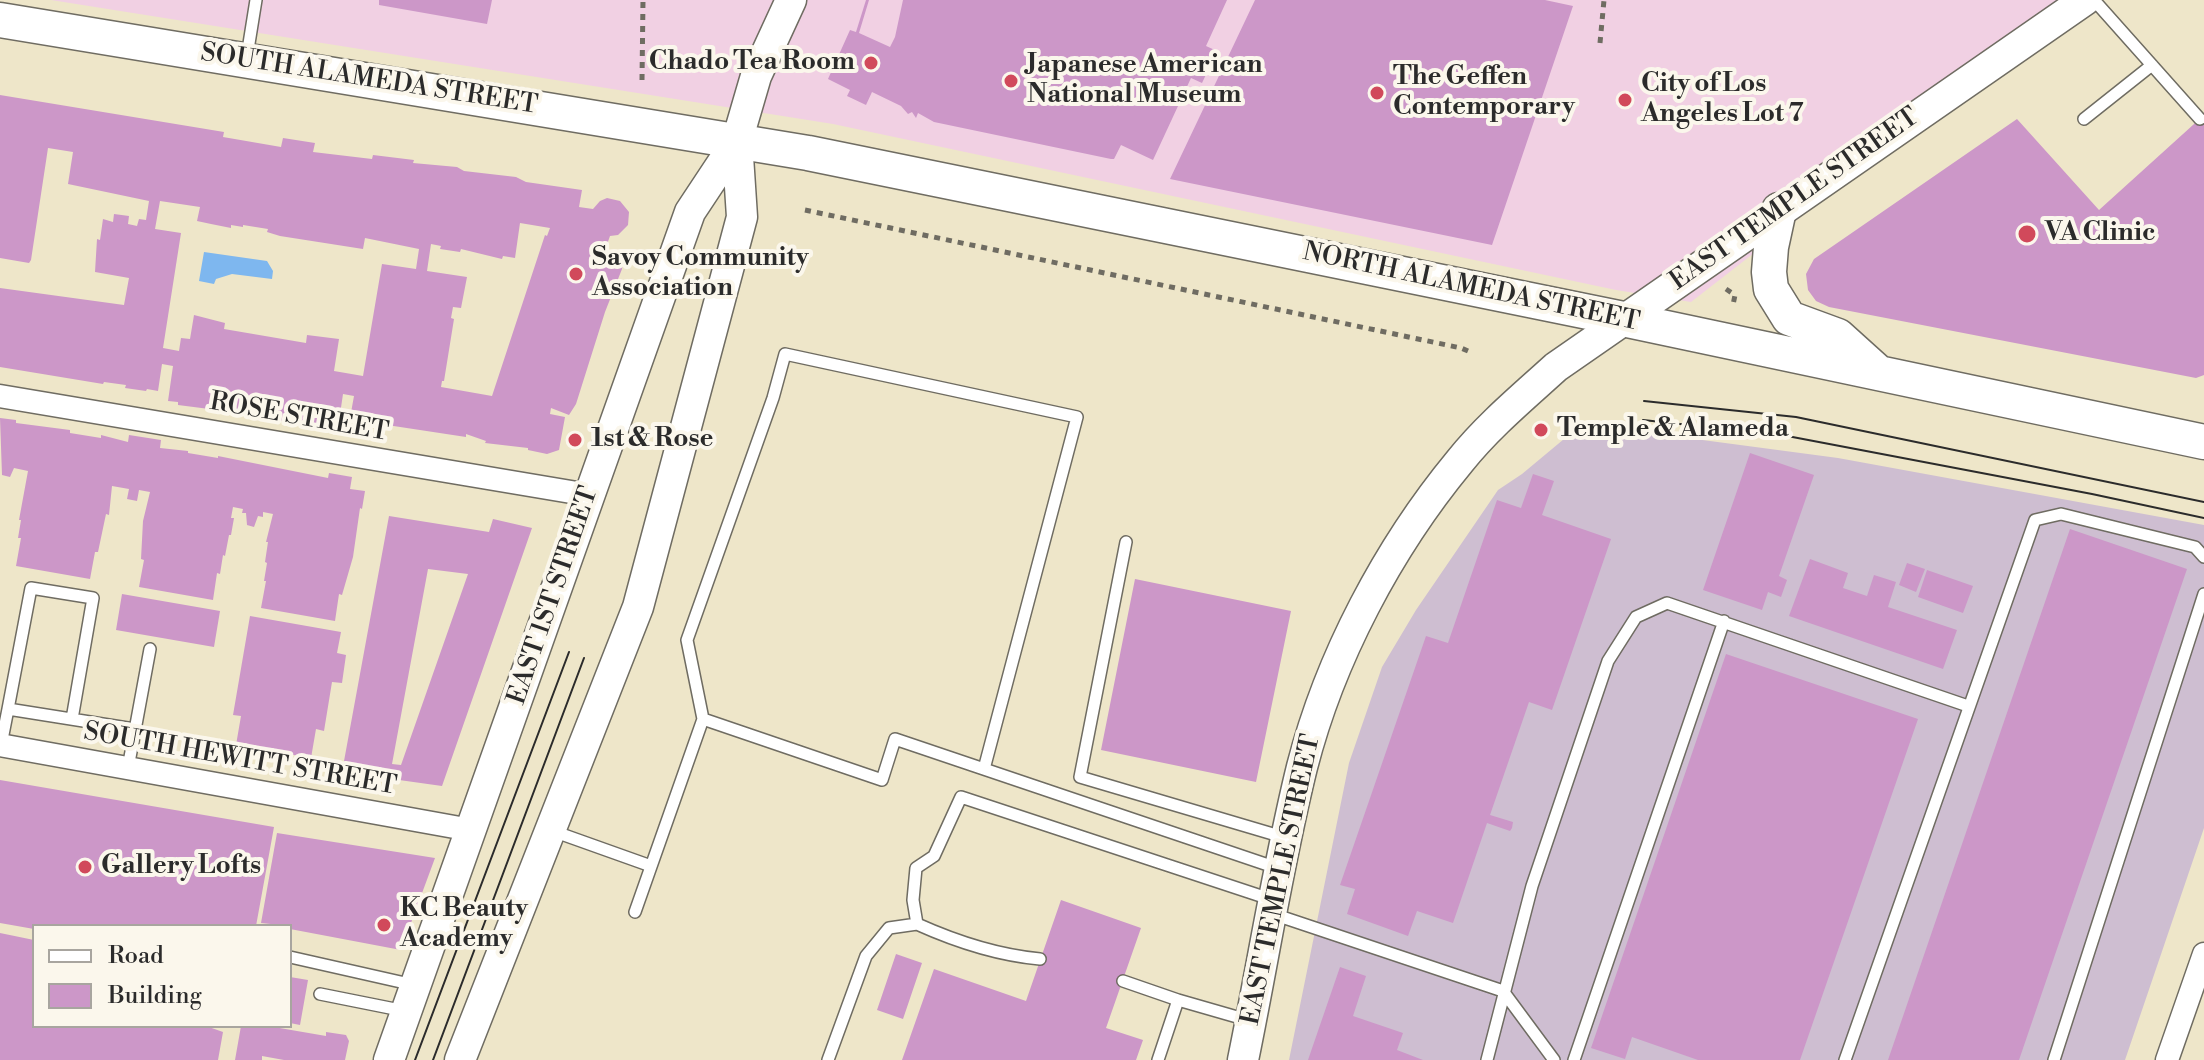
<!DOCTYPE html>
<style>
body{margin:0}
#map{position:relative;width:2204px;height:1060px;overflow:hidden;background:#eee6c9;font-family:"Libre Bodoni",serif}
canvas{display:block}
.legend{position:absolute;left:32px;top:924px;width:260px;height:104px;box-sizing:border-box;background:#fbf7ec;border:2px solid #a8a59f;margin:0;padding:10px 14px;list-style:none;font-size:24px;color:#2b2b2b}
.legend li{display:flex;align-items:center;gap:16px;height:40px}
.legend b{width:40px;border:2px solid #a8a59f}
</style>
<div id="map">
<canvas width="2204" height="1060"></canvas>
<ul class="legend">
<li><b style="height:10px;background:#fff"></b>Road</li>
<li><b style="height:22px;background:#cc97c8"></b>Building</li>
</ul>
</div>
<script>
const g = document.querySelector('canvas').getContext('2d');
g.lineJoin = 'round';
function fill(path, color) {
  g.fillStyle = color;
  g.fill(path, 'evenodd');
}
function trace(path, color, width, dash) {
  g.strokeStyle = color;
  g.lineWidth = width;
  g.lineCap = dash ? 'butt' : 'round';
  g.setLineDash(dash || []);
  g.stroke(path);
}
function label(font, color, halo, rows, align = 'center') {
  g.font = font + ' "Libre Bodoni",serif';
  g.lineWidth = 8;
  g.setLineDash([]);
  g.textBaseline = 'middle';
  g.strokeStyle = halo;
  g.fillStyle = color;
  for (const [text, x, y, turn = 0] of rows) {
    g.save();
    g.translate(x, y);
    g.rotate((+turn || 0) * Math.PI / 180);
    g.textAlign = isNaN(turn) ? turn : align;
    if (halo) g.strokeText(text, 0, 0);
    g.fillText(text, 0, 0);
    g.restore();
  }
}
fill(new Path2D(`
 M51,0H2080L1691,302L1616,290L833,124Z`), '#f1d0e3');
fill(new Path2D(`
 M1582,424L1838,458L2204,525V828L2125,1060H1289L1349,763L1382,667L1416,610L1498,490L1522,474Z`), '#cebed1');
fill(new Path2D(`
 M204,252L267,261L273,271L272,279L232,274L216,279L214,284L199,281Z`), '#7eb7ef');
fill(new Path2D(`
 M379,0H492L487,24L379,5Z
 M866,0H869L859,33L890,47L895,37L903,0H1227L1206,46L1217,51L1202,83L1191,78L1153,160L1121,145L1114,159H1111L934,122L918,113L916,118L912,112L908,114L901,106L872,92L866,105L847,96L850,90L828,79L850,30L856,32Z
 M1255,0H1545L1573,6L1492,245L1170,179Z
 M0,95L224,132L223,137L281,147L283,138L315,143L313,152L372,159L373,155L414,160L413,163L457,167L464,171L516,177L526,182L582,190L579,207L593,209L600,201L607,198L620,201L629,212L628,225L618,235L610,236L605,250L624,256L622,269L605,312L576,404L569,415L551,408L550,414L565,417L559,450L547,454L528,450V448L485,443L486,441L466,434V437L387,425L388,418L383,417L381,426L361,423L362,420L350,418L354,396L343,394L338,428L326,426V429L306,426V423L263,419L264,416L178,405V402L168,401L173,366L162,364L158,391L147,389L146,391L125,388L126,385L104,382L103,384L0,367V288L124,305L129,278L95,272L97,239L100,240L103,219L113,222L114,214L129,216L128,224L137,226L139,219L146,220L149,201L68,184L73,152L48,148L31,260L29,263L0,258ZM160,201L200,207L197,221L211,224L231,228V225L243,227V225L268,229L267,232L280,236L363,249L365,238L419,249L416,269L382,264L363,376L334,371L339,339L307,335L306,343L224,329L225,323L194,315L190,339L181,338L179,351L163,348L181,233L155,229ZM520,223L550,228L547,236L545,235L492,396L441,387L442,381H444L454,319L451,318L453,307L461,308L467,277L427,271L431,244L441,246L440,249L460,252L461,249L502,259L503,256L515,258Z
 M2204,115V375L2196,378L1829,307L1816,301L1808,290L1806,274L1814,259L2017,119L2099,210Z
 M0,418L16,420V423L70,430V433L101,438V435L128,442L129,435L161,440L160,448L188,451V453L218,458V456L328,478L329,473L352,477L350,489L365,491L362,509L360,508L353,557L342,595L339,594L335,621L261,608L266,581H264L267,563L265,562L268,542H266L273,514L263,512V517L258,516L254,527L247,525L246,513H242L243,509L233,507L231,518H234L231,535H229L225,556L223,555L220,574L217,573L213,600L139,587L144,560L141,559L143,521L150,492L139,490L137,501L127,499L129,489L112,486L109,515L106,514L98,552H95L90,579L16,566L21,538H18L21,520H19L28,471L14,468L10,477L2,475Z
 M1750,453L1814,475L1779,576L1787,580L1781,597L1768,592L1762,610L1703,590Z
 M1533,474L1554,481L1542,515L1611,539L1552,710L1529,702L1490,815L1513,822L1512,828L1510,831L1487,823L1453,923L1417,911L1408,936L1347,914L1355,889L1340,885L1426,636L1448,643L1497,500L1521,508Z
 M389,516L489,532L493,519L532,528L442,786L342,772ZM428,569L468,574L401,765L392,764Z
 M2070,529L2187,569L2019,1060H1888Z
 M1810,559L1848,573L1843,588L1867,596L1874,575L1896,582L1888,607L1957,630L1943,669L1789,616Z
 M1907,563L1925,569L1916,592L1899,585Z
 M1927,570L1973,586L1963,613L1918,597Z
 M1135,579L1291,611L1256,782L1101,750Z
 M122,594L220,611L214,647L116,630Z
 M250,616L341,632L337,653L346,655L342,683L332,682L324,731L316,729L311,758L236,745L241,716L233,715Z
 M1726,654L1918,719L1800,1060H1698L1632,1037L1625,1059L1591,1048Z
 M0,780L274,827L256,926H34V929L0,923Z
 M277,833L435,858L401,950L290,929V926L261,923Z
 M1061,900L1141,928L1106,1028L1143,1040L1136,1060H902L934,969L1026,1001Z
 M0,933L34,940V1026H206L223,1032L218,1060H0Z
 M896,954L922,963L903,1019L877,1010Z
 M1340,967L1366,976L1353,1016L1403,1033L1397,1050L1423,1060H1308Z
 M290,977L308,980L300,1025L290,1023Z
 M241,1026H268L326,1036V1032L346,1035L349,1041L345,1060H284L262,1056V1060H235Z`), '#cc97c8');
const lane = new Path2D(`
 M2094,0L2200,119
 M247,56L256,0
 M2084,119L2152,65
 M1126,542L1080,777L1283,837
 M72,719L93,598L31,588L8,709L134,729
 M703,719L882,780L895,739L1280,869
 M1,745L8,709
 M128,768L150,649
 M550,830L651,866
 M635,912L703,719L687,640L773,398L785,354L1077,417L984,769
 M1273,914L1503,991L1554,1060
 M290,957L414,985
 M1040,959C996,955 957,942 917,924L913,900L916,868L934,856L961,797L1270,899
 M1123,981L1178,1000L1251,1021
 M320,994L405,1011
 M828,1060L866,956L889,928L917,924
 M1158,1060L1178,1000
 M1487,1060L1532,886L1608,661L1636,617L1667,603L1968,706
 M1574,1060L1724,621
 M1845,1060L2035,520L2061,514L2195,547L2204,557
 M2054,1060L2204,594`);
const street = new Path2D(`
 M0,396L589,495
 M0,745L471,830
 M2167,1060L2204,954`);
const secondary = new Path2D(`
 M389,1060L690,212L737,141L756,76L791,0
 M460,1060L638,607L742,217L737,141
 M1243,1060C1263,963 1278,864 1302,767C1330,658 1388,548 1460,461C1488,426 1523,397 1556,367L2085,0`);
const primary = new Path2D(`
 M0,20L808,153L1623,319L2204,442
 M1779,210L1771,247L1769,272L1771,289L1789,318L1838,336L1879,373`);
trace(lane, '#6f6c62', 14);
trace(street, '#6f6c62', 25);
trace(secondary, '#6f6c62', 33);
trace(primary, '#6f6c62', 37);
trace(new Path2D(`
 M1600,43L1604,0
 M642,80L643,0
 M805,210L1461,348L1468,351
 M1726,289L1735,295L1733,305`), '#6f6c62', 5, [6, 6]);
trace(lane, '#fff', 11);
trace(street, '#fff', 22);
trace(secondary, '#fff', 30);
trace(primary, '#fff', 34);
trace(new Path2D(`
 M1644,401L1796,417L2204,502
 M1643,420L1782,435L2092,494L2204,518
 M415,1060L569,652
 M433,1060L584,658`), '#2b2b2b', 2);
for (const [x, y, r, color] of [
 [871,63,8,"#d1495b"],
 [1011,81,8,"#d1495b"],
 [1377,93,8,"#d1495b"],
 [1625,100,8,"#d1495b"],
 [2027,234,10,"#d1495b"],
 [576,274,8,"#d1495b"],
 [1541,430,8,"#d1495b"],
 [575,440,8,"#d1495b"],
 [85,867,8,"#d1495b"],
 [384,925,8,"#d1495b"]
]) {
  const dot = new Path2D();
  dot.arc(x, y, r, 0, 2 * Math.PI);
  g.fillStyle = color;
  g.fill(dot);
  trace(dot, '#fbf7ec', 3);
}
label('bold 26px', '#2b2b2b', '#fbf7ec', [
 ["Chado Tea Room",855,63,"right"],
 ["Japanese American",1027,66],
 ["National Museum",1027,96],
 ["The Geffen",1393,78],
 ["Contemporary",1393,108],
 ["City of Los",1641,85],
 ["Angeles Lot 7",1641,115],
 ["VA Clinic",2045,234],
 ["Savoy Community",592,259],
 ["Association",592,289],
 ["Temple & Alameda",1557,430],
 ["1st & Rose",591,440],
 ["Gallery Lofts",101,867],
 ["KC Beauty",400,910],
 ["Academy",400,940]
], 'left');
label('26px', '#2b2b2b', '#fbf7ec', [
 ["SOUTH ALAMEDA STREET",369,80,9],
 ["EAST TEMPLE STREET",1795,200,-35],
 ["NORTH ALAMEDA STREET",1471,288,12],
 ["ROSE STREET",299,418,10],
 ["EAST 1ST STREET",554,596,-71],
 ["SOUTH HEWITT STREET",240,760,10],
 ["EAST TEMPLE STREET",1282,880,-78]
]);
</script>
